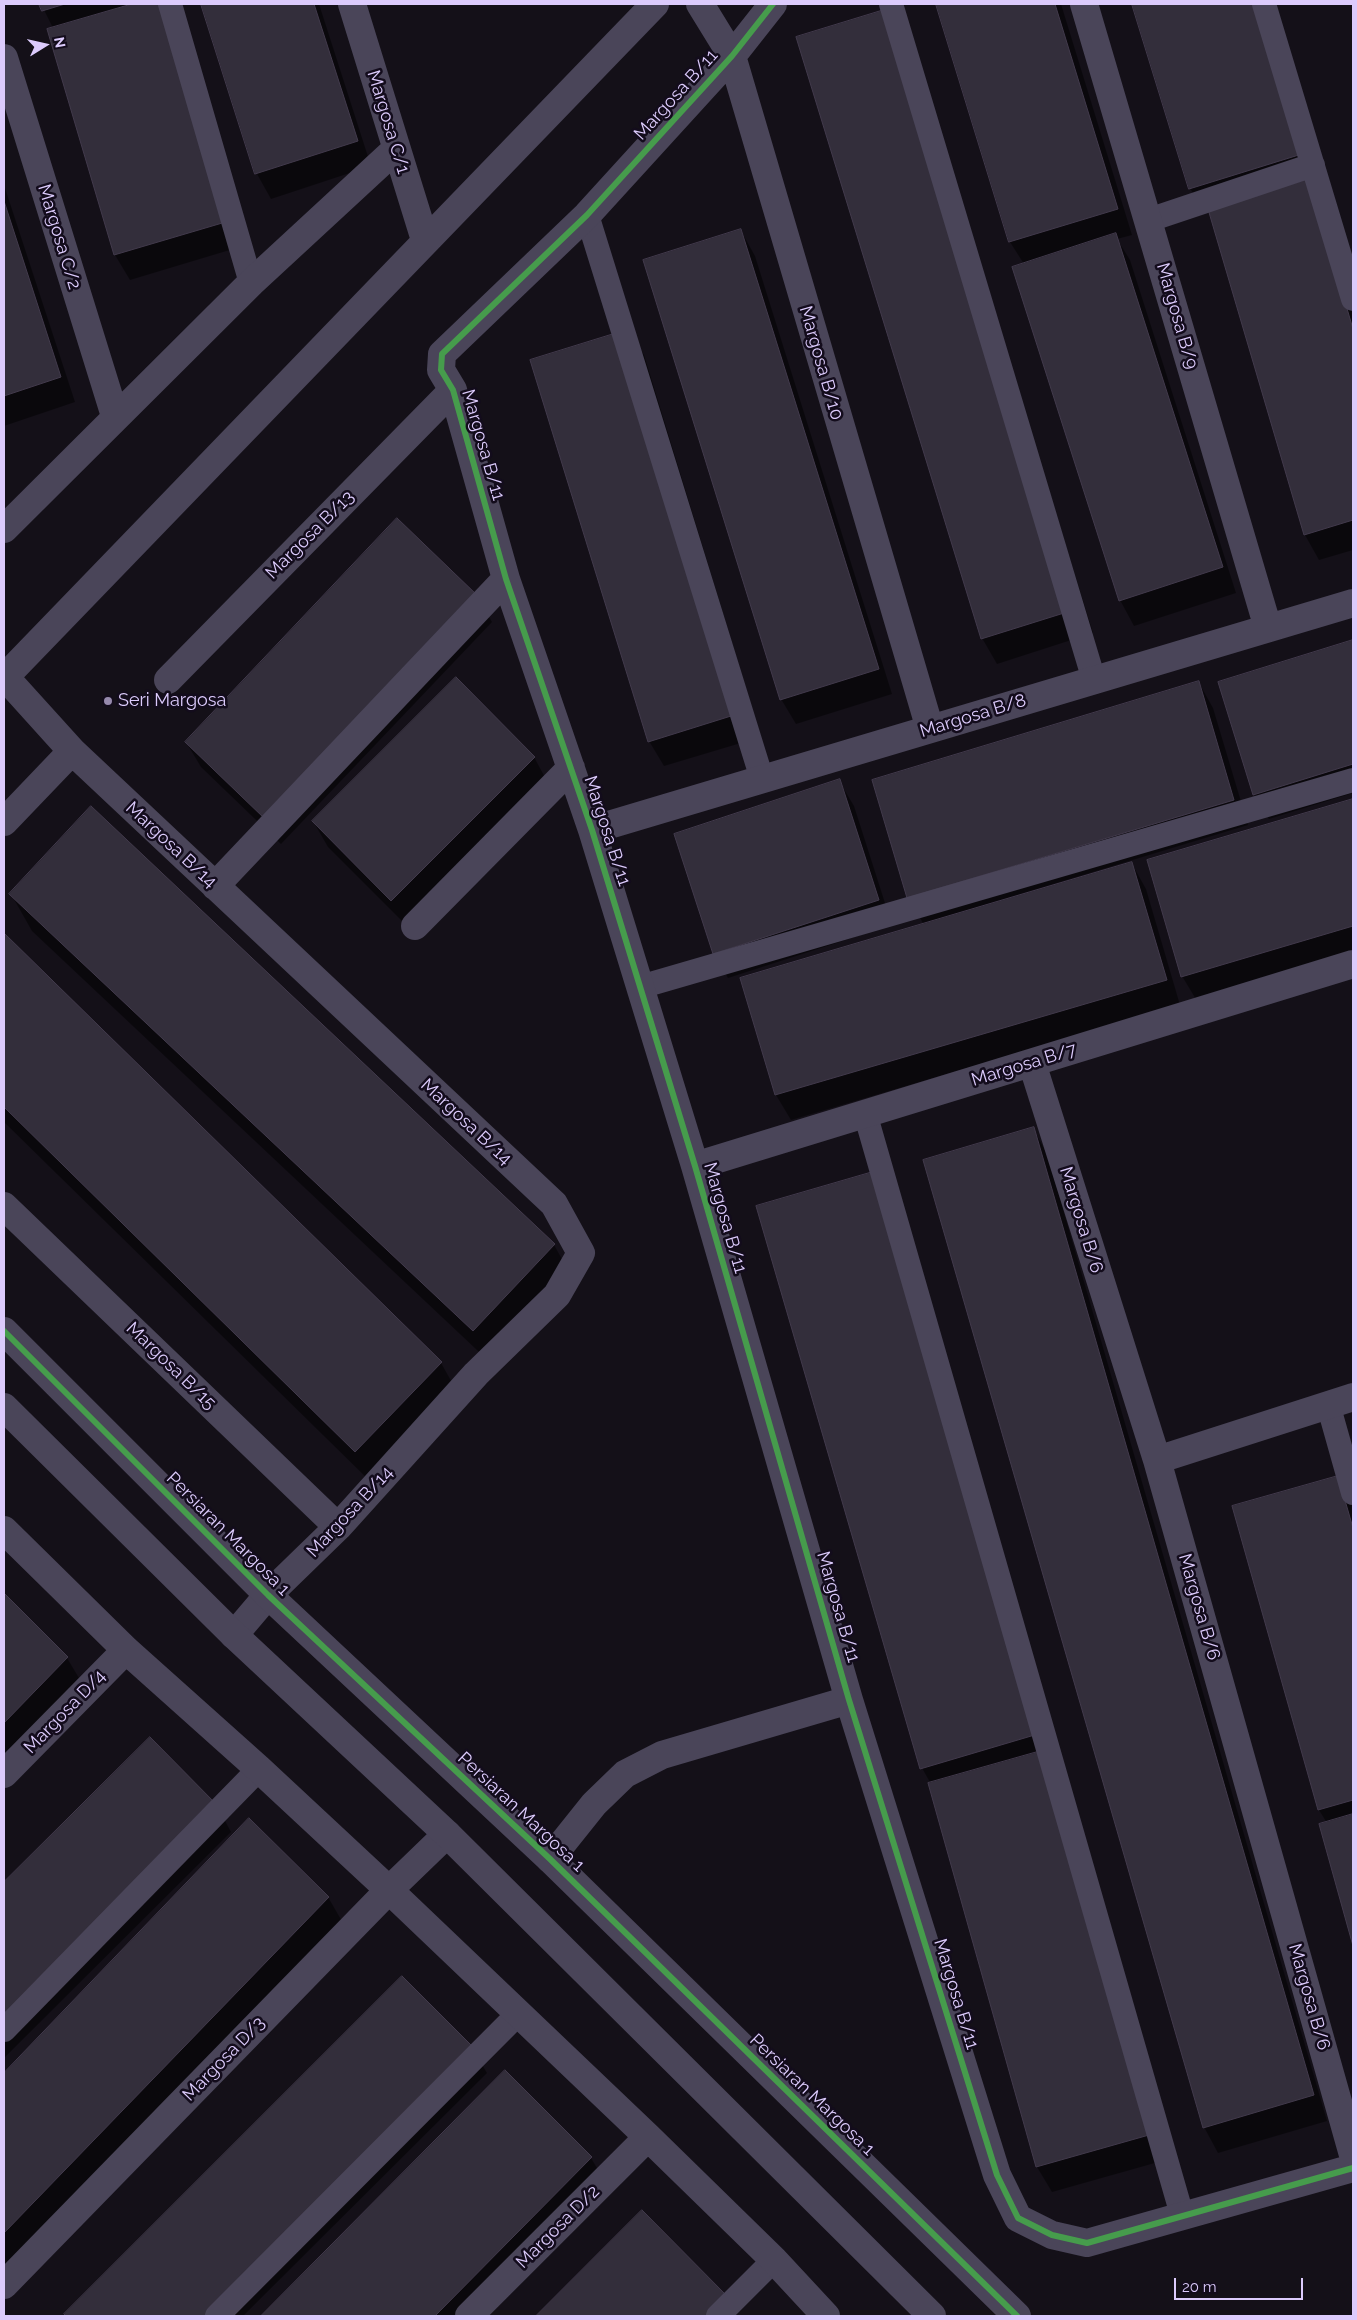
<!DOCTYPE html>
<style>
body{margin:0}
#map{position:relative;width:1357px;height:2320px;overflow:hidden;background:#141018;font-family:Raleway,sans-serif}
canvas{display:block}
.frame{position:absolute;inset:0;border:5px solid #dccbfc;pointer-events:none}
.north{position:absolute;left:20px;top:20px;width:50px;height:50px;-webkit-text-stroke:4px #130c1c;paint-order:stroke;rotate:80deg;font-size:14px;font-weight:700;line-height:20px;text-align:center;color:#dccbfc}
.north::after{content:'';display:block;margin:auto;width:18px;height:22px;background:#dccbfc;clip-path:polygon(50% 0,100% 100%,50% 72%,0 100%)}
.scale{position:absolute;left:1174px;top:2278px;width:129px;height:22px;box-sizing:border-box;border:2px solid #dccbfc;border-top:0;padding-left:6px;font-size:15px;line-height:18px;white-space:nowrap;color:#dccbfc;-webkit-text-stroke:4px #130c1c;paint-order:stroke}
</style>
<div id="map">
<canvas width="1357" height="2320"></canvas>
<div class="frame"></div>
<div class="north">N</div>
<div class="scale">20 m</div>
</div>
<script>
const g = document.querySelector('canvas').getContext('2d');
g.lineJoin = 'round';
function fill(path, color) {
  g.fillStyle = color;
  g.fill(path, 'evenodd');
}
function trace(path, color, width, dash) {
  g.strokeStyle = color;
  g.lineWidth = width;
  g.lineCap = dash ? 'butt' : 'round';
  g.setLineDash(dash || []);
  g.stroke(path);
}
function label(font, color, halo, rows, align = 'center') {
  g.font = font + ' Raleway,sans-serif';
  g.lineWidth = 5;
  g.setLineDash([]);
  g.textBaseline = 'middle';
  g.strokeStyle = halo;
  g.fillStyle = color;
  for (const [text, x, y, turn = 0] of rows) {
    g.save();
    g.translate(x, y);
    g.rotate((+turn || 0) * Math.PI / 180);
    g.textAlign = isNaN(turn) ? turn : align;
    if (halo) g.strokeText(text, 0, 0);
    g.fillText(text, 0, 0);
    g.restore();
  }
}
fill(new Path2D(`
 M41,4H166L243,246L130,280L115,255L48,30L53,28Z
 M202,4H319L371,166L271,199L257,174Z
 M937,4H1061L1132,235L1117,239L1130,260L1236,593L1134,626L1120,600L1024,264L1010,242Z
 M1133,4H1261L1353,308V550L1319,560L1305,535L1210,212L1204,213L1190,188Z
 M908,33L1093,633L997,664L982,638Z
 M4,185L75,402L4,426Z
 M741,231L755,256L892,694L796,724L781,699Z
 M629,330L644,355L761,737L664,766L649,741Z
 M477,597L492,622L281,844L201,767L186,742Z
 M1353,641V793L1269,819L1254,794L1219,683Z
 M1199,683L1213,708L1248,825L928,922L929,924L1132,864L1146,889L1180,1005L791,1120L776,1095L742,979L924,925L909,898Z
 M534,757L548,783L406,925L328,847L313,821Z
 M839,781L854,806L892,925L728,978L714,953Z
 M1353,801V955L1197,1001L1182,976L1149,861Z
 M11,894L554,1245L575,1282L495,1367L32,931Z
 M4,935L441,1363L462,1400L377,1488L4,1122Z
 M1033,1128L1047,1154L1327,2121L1218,2153L1204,2127Z
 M887,1199L1162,2161L1052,2192L1037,2167L931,1784L922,1768Z
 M1338,1477L1353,1505V1941L1321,1825L1327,1823L1319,1810L1234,1507Z
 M4,1595L67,1658L82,1683L4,1763Z
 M150,1738L217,1806L231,1832L4,2058V1884Z
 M249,1820L328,1897L343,1923L4,2268V2074Z
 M472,2048L487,2073L243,2316H67L65,2314Z
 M505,2071L591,2158L606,2183L474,2316H263Z
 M642,2212L725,2296L737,2316H537Z`), '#0007');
const building = new Path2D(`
 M39,4H65L42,11Z
 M132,4H165L229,221L114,255L47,29Z
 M201,4H314L358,141L255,174Z
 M936,4H1055L1118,209L1009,242Z
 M1132,4H1256L1302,154L1189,189Z
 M894,7L1080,608L981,639L796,37Z
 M1309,179L1353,329V520L1304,535L1208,209Z
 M4,201L61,377L4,396Z
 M741,229L879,669L780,700L643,260Z
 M1116,233L1223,567L1119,601L1012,267Z
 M630,329L747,711L648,742L530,360Z
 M397,518L478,596L265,819L185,742Z
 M1353,640V764L1253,795L1218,682Z
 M456,677L535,757L391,901L312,821Z
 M1199,681L1234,800L907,898L872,780Z
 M840,779L879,900L713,954L674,834Z
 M1353,799V926L1181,977L1147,860Z
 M91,806L555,1244L473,1331L9,894Z
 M1132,862L1167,980L775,1095L740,978Z
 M4,933L442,1362L355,1452L4,1107Z
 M1034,1127L1314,2095L1203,2128L923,1160Z
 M873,1172L1038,1734L920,1769L756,1206Z
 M1338,1476L1353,1528V1800L1318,1810L1232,1506Z
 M4,1593L68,1657L4,1723Z
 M150,1737L218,1806L4,2019V1882Z
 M1041,1751L1149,2135L1036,2167L928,1783Z
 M1353,1814V1946L1319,1824Z
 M249,1818L329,1897L4,2233V2073Z
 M402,1976L473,2047L204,2316H66L64,2314Z
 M505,2070L592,2157L435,2316H261Z
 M642,2210L726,2295L705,2316H536Z`);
fill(building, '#332e3b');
trace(building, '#423a4c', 1);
trace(new Path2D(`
 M170,4L251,283
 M891,4L1094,680
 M1264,4L1353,299
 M587,215L762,779
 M1149,220L1313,165
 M640,987L1353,780
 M865,1113L1182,2215
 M1328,1404L1353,1493
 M4,2030L259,1769
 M217,2316L518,2014
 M718,2316L774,2260`), '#4a4559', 24);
trace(new Path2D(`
 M352,4L425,240
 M700,4L732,56L930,729
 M773,4L732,56L587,215L442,354L441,370L453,390L506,579L592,830L695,1166L849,1700L997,2175L1018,2218L1052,2235L1087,2243L1353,2168
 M1084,4L1268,628
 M4,58L115,416
 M4,529L251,283L396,149
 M5,677L72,751L554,1204L581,1253L557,1295L476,1374L338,1527L268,1595L234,1635
 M4,678L655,4
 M168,680L453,390
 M4,822L72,751
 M592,830L1353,603
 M215,886L506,579
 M415,926L571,768
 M1032,1063L1157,1460L1353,2155
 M695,1166L1353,964
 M4,1206L338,1527
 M1157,1460L1353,1397
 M4,1530L126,1650L259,1769L389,1890L648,2137L774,2260L826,2316
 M4,1774L126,1650
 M550,1859L594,1804L625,1774L662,1755L849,1700
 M4,2285L389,1890L447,1834
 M469,2316L648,2137`), '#4a4559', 28);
trace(new Path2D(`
 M4,1331L268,1595L550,1859L1017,2316
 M4,1407L234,1635L447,1834L932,2316`), '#4a4559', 28);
trace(new Path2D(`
 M773,4L732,56L587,215L442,354L441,370L453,390L506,579L592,830L695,1166L849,1700L997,2175L1018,2218L1052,2235L1087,2243L1353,2168
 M4,1331L268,1595L550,1859L1017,2316`), '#469c4c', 6);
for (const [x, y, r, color] of [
 [108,701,5,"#968aac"]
]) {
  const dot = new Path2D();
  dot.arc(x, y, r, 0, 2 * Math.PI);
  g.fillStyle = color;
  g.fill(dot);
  trace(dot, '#130c1c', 2);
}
label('18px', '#dccbfc', '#130c1c', [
 ["Margosa B/11",676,95,-48],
 ["Margosa C/1",388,122,73],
 ["Margosa C/2",59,237,73],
 ["Margosa B/9",1177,316,74],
 ["Margosa B/10",821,363,74],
 ["Margosa B/11",483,445,74],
 ["Margosa B/13",310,535,-45],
 ["Margosa B/8",973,716,-17],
 ["Margosa B/11",607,831,72],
 ["Margosa B/14",171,845,43],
 ["Margosa B/7",1024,1065,-17],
 ["Margosa B/14",466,1122,43],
 ["Margosa B/11",725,1218,74],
 ["Margosa B/6",1081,1220,73],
 ["Margosa B/15",171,1366,44],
 ["Margosa B/14",350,1512,-47],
 ["Persiaran Margosa 1",228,1534,45],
 ["Margosa B/11",838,1607,74],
 ["Margosa B/6",1199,1607,74],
 ["Margosa D/4",65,1712,-46],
 ["Persiaran Margosa 1",521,1812,43],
 ["Margosa B/11",956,1994,73],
 ["Margosa B/6",1309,1997,74],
 ["Margosa D/3",224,2059,-46],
 ["Persiaran Margosa 1",812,2095,44],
 ["Margosa D/2",558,2227,-45]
]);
label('18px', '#dccbfc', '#130c1c', [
 ["Seri Margosa",118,701]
], 'left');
</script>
